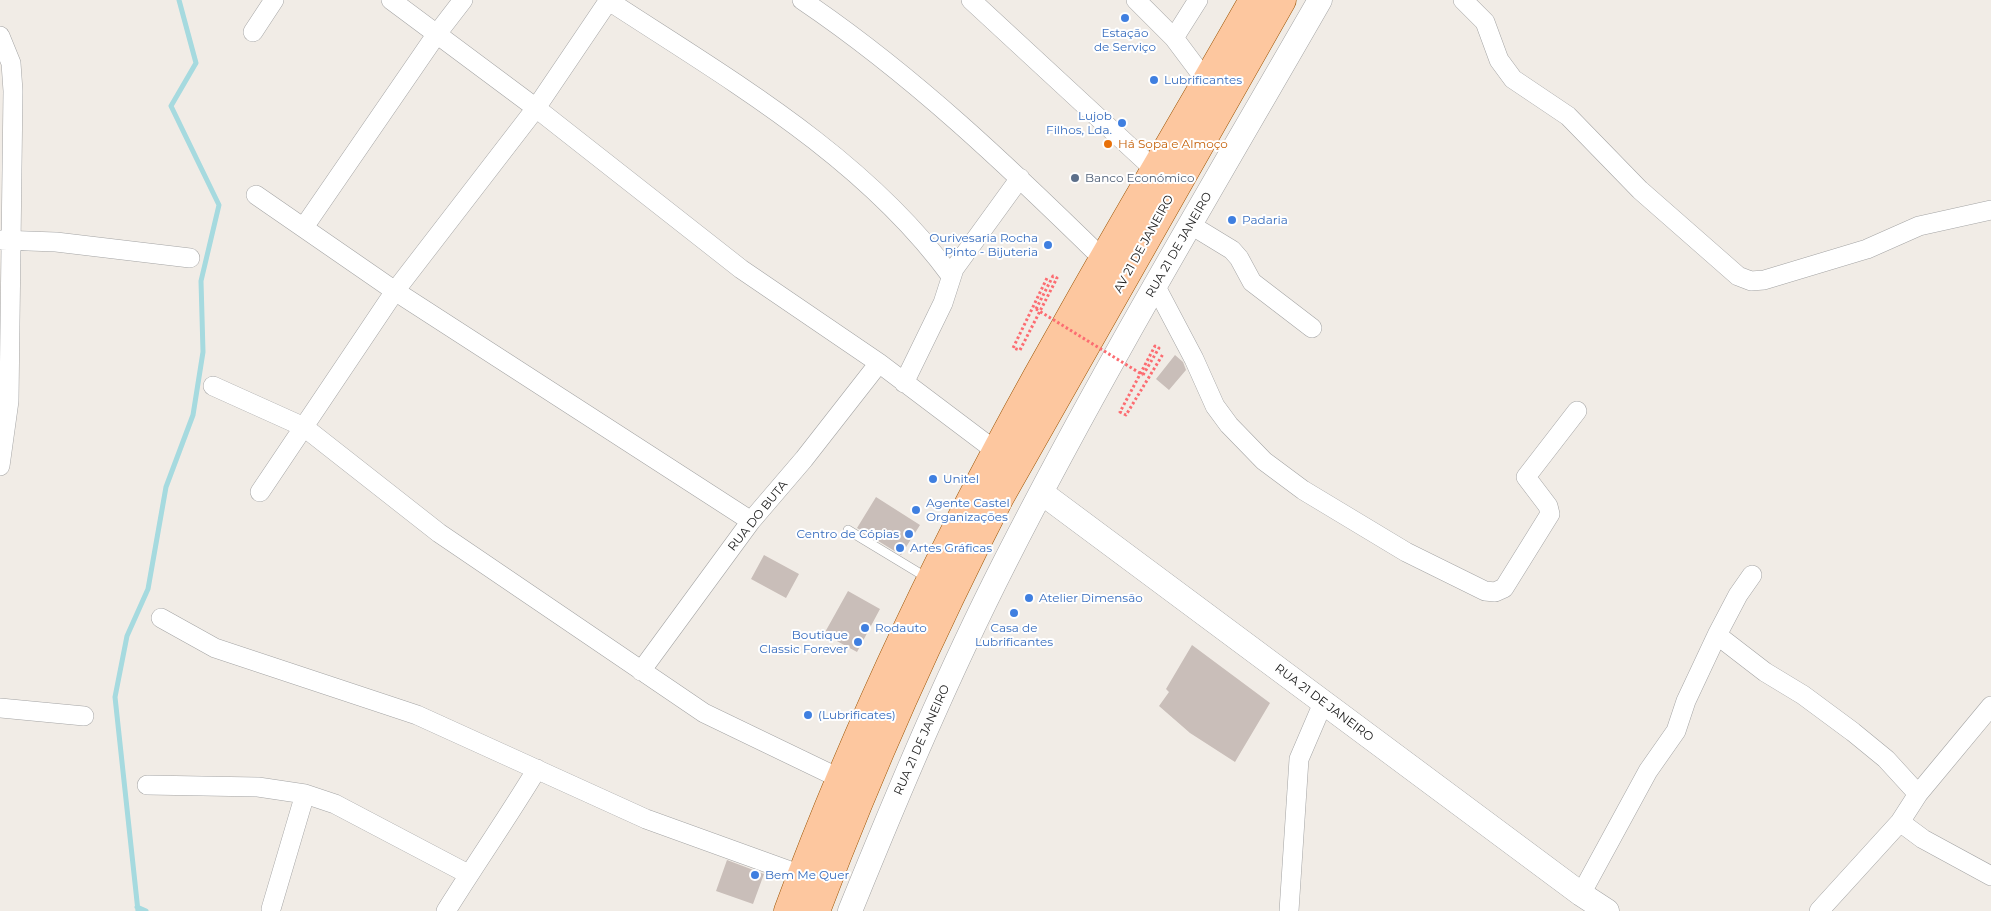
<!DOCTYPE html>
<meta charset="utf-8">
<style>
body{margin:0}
canvas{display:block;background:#f1ece6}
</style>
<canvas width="1991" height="911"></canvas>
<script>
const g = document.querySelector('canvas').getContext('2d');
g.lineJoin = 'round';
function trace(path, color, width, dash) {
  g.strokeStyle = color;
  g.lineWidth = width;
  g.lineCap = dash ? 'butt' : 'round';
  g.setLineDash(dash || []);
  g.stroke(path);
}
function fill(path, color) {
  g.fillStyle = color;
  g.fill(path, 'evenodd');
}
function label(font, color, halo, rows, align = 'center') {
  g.font = font + ' Montserrat,sans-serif';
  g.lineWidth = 4;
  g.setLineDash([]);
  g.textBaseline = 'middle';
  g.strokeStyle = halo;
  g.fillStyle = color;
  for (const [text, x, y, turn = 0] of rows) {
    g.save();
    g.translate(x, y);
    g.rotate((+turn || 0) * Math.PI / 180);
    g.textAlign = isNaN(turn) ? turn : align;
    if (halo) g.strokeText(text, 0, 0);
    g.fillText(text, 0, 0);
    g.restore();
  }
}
trace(new Path2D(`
 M137,907L146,911
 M138,911L115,697L127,636L148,589L166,487L193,415L203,352L201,281L219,205L171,106L196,63L179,0`), '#a6dadf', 5);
fill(new Path2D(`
 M1175,355L1183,362L1186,370L1169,390L1156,379Z
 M876,497L920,525L901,555L857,528Z
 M764,555L799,574L786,598L751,579Z
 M848,591L880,609L857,652L824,634Z
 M1192,645L1270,703L1235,762L1190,733L1159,706L1169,692L1166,689Z
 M727,860L764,874L753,904L716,891Z`), '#c9beb9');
const service = new Path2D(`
 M848,530L929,579`);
const minor = new Path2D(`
 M391,0L536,108L741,269L879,363L997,452
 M802,0C913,75 1009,167 1104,260
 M971,0L1156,171
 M1136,0L1174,38L1207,82
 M1463,0L1485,22L1499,60L1513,79L1568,116L1640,190L1738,276L1751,281L1764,280L1867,249L1919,226L1991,210
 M609,1C730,80 864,157 951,276
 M253,32L274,0
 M0,36L11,63L13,91L9,401L0,466
 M1174,38L1198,0
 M256,195L395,291L751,521
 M1191,225L1232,250L1239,258L1252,282L1312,328
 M304,227L436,35L463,0
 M0,240L56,242L190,258
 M1156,287L1194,359L1215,406L1229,425L1264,461L1303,490L1406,552L1485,591L1495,592L1504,588L1550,514L1548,506L1526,477L1577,411
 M904,383L943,303L954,269L1020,178
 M213,386L304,427L439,533L704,713L841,779
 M260,492L395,291L536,108L609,0
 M161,618L215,648L417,715L646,819L801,875
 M1717,635L1765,672L1803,695L1853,732L1886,759L1918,794
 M641,671L751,521L804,459L879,363
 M0,708L84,716
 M147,785L258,787L305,794L335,804L468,874
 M1900,822L1923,839L1991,876
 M1581,894L1648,771L1676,731L1686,701L1717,635L1738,595L1752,575
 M271,909L305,794
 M446,911C476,863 508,817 537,769
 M1289,911L1299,759L1323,703
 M1819,911L1900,822L1918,794L1991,706`);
const tertiary = new Path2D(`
 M1042,493L1581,894L1607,911
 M850,911C898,793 947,676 1005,562C1102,371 1213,186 1320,0`);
const primary = new Path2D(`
 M788,911C861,714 954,522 1058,339C1121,225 1189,113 1253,0
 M816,911C869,770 931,631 1000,497L1282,0`);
trace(service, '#a4a4a4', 10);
trace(minor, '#a4a4a4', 20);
trace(tertiary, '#a4a4a4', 25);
trace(primary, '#9c5300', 29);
trace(new Path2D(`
 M1036,309L1053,276L1057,278L1020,350L1013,348L1047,278
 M1143,375L1159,348L1155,346L1120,412L1126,415L1163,354`), '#fc6c71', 3, [2.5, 2.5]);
trace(service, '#fff', 9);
trace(minor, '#fff', 19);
trace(tertiary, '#fff', 24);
trace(primary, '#fdc79f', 28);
trace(new Path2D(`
 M1036,309L1143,375`), '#fc6c71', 3, [2.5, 2.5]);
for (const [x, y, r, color] of [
 [1125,18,5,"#3f7fe0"],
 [1154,80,5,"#3f7fe0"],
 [1122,123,5,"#3f7fe0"],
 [1108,144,5,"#e8710a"],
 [1075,178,5,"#5c6f8a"],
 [1232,220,5,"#3f7fe0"],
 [1048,245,5,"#3f7fe0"],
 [933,479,5,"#3f7fe0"],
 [916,510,5,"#3f7fe0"],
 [909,534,5,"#3f7fe0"],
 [900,548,5,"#3f7fe0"],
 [1029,598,5,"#3f7fe0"],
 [1014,613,5,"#3f7fe0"],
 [865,628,5,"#3f7fe0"],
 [858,642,5,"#3f7fe0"],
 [808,715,5,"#3f7fe0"],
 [755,875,5,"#3f7fe0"]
]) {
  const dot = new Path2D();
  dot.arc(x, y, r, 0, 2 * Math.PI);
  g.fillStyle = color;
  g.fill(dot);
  trace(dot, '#fff', 2);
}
label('12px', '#366cbe', '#fff', [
 ["Estação",1125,33,"center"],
 ["de Serviço",1125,47,"center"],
 ["Lubrificantes",1164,80],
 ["Lujob",1112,116,"right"],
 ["Filhos, Lda.",1112,130,"right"],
 ["Padaria",1242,220],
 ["Ourivesaria Rocha",1038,238,"right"],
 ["Pinto - Bijuteria",1038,252,"right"],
 ["Unitel",943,479],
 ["Agente Castel",926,503],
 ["Organizações",926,517],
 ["Centro de Cópias",899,534,"right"],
 ["Artes Gráficas",910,548],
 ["Atelier Dimensão",1039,598],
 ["Rodauto",875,628],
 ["Casa de",1014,628,"center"],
 ["Lubrificantes",1014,642,"center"],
 ["Boutique",848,635,"right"],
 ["Classic Forever",848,649,"right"],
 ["(Lubrificates)",818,715],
 ["Bem Me Quer",765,875]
], 'left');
label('12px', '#c56008', '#fff', [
 ["Há Sopa e Almoço",1118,144]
], 'left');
label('12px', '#4e5e75', '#fff', [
 ["Banco Económico",1085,178]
], 'left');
label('12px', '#202020', '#fff', [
 ["AV 21 DE JANEIRO",1144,244,-61],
 ["RUA 21 DE JANEIRO",1179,245,-60],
 ["RUA DO BUTA",758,516,-51],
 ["RUA 21 DE JANEIRO",1324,703,37],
 ["RUA 21 DE JANEIRO",922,740,-66]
]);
</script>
